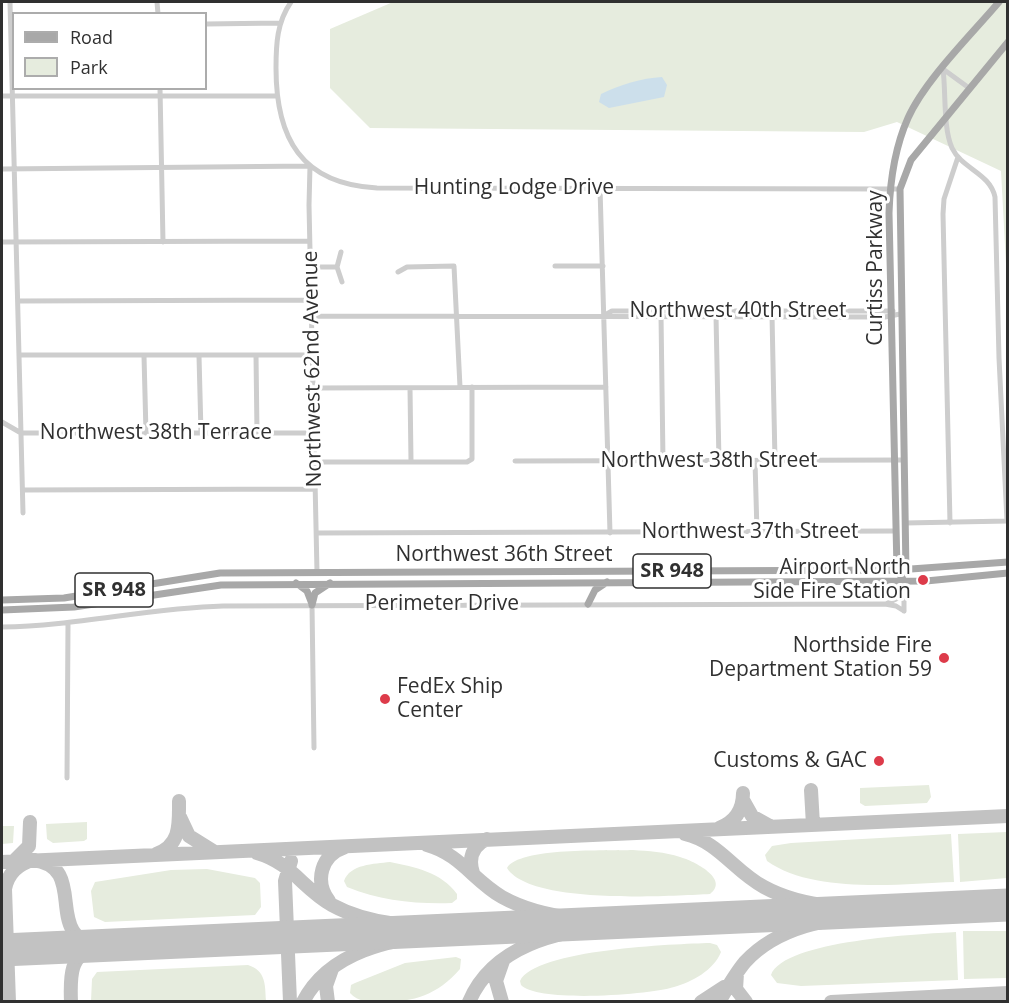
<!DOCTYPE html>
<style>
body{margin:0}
#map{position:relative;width:1009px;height:1003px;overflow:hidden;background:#fff;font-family:"Open Sans",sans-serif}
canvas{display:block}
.frame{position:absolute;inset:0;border:3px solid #303030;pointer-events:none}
.legend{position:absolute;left:12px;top:12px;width:195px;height:78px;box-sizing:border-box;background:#fff;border:2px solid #acacac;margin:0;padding:8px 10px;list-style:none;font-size:18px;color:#303030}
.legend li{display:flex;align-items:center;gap:12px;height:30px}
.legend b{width:30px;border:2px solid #acacac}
</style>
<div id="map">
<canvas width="1009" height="1003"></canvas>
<div class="frame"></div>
<ul class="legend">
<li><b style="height:8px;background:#a8a8a8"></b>Road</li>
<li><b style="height:16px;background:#e6ecde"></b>Park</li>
</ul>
</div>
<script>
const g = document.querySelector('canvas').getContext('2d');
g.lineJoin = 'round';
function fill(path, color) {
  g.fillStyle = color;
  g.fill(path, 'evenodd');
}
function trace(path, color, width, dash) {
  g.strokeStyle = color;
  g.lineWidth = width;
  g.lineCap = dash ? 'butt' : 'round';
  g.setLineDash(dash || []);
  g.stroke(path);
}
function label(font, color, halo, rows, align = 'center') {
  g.font = font + ' "Open Sans",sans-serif';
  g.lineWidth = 6;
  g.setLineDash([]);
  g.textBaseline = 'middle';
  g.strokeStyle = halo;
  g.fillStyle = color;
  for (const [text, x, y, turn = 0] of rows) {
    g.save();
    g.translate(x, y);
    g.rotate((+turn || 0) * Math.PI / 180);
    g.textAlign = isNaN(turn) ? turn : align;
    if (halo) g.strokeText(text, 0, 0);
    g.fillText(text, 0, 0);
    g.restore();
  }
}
fill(new Path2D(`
 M393,2H1007V283L1001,171L897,122L864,132L370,128L330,88V29Z
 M929,785L931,797L927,803L865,806L860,803V788Z
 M87,822V839L84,841L53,843L47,839L46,824Z
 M2,826H14L13,843L2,844Z
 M1007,832V878L960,882L958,834Z
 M951,834L954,882C900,884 813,894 767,861L765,855L772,846L791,843Z
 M633,850C648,851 665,852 680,857C694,861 730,879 710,894C669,896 530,905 507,868C519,847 607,851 633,850Z
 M390,862C415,867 441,872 457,894V899L452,903C415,904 381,901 347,887L344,881C350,864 374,864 390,862Z
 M207,869L255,878L260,883L261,907L255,915L105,922L94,917L91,891L95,882L171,870Z
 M963,931H1007V978L964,979Z
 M956,932L958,980L801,986L777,983L771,975C784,940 921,934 956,932Z
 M710,943L717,945L721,952C714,970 692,982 674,987C649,995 538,1003 521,985L520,981C535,949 676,944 710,943Z
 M456,957L461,959L460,969C437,995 415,1002 381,1002C369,1002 358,1002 350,993L351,985L355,983L405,963Z
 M248,965C266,971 265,984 266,1001H91L92,979L97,972Z`), '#e6ecde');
fill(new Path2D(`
 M662,77L667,85L664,97L609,108L599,102L601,94C619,85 642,78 662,77Z`), '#ccdfeb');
trace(new Path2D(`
 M811,790L813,825
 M743,800L752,816L770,826
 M180,817L189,836L213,851
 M719,828C735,822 743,810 743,793
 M685,834C719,842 734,871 764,887C815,915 883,907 939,908
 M427,845C460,854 474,881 502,897C556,927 623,919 683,919
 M257,853C292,863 303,889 332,905C387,935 453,924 513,927
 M156,854C181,845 179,824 179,801
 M14,861L29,846L30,822
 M2,862L1008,816
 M473,873C468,858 472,846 487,839
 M329,901C314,881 321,855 345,847
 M980,906L1008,902
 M737,973L736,989L746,1002
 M9,1002L5,889C8,873 18,864 33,860C92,867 38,941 104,946
 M71,1002C70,978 69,952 98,947
 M290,1002L285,881L291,861
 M303,1002C329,951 391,939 443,934
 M328,1002L326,986L332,969
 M469,1002C493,945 558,931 612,926
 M502,1002L496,981L503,961
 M701,1002L724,987
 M719,1002C727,988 735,974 745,962C778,926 828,919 875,914
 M831,1002L1008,993`), '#c2c2c2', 14);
trace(new Path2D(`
 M2,950L1008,905`), '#c2c2c2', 33);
trace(new Path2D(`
 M10,2L23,513
 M157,2L158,14
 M291,2C277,22 276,44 276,68C276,138 301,184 377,188L900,189
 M206,24L280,23
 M943,69C946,92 943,128 952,148C962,169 990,173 995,197L999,358L1007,521
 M943,69L969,88
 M160,88L163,242
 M2,96H276
 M2,169L310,166L309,205L317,572
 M600,188L610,533
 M2,242L309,241
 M341,252L337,267L342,282
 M555,266H603
 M310,267H337
 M398,272L407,267L454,266L460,387
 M19,301L311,300
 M605,315L612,311H893
 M661,315L663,461
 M772,315L775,461
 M311,316L885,317L900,314
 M716,316L719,461
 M20,355H312
 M256,355L257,433
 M144,356L146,433
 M199,356L201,433
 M313,388L606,387
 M410,388L411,461
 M2,422L21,433H314
 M515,461L904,460
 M755,461L757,532
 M315,462H467L472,459V387
 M23,490L315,489
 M905,523L1008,521
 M950,523L943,214L944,199L958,157
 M317,533L896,531
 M904,581V611
 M886,604L904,595
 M312,605L314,748
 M2,627C76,626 148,608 223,606L885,604L896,606L904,611
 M67,778L68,624`), '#cdcdcd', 5);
trace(new Path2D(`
 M906,573L900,189L911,160L1008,42
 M904,581L897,570L889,213C890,182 895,147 908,118C925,80 971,35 999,2
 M296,583L307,591L312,604
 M2,600L64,598L220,573L897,570L1008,562
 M588,604L595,590L607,582
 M312,605L315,593L330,583
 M2,610L74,607L221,585L926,581L1008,573`), '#a8a8a8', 7);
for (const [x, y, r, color] of [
 [923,580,6,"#dd3b4a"],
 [944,658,6,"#dd3b4a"],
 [385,699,6,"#dd3b4a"],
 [879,761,6,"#dd3b4a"]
]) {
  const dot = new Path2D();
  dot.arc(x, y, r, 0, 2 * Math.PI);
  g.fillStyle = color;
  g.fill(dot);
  trace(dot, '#fff', 2);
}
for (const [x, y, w] of [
 [672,571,78],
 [114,590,78]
]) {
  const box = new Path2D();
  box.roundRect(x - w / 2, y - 17, w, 34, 4.5);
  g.fillStyle = '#fff';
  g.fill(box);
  trace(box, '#303030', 1.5);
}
label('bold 20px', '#303030', null, [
 ["SR 948",672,571],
 ["SR 948",114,590]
]);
label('21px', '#303030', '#fff', [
 ["Hunting Lodge Drive",514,188],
 ["Curtiss Parkway",876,268,-90],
 ["Northwest 40th Street",738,311],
 ["Northwest 62nd Avenue",313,369,-91],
 ["Northwest 38th Terrace",156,433],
 ["Northwest 38th Street",709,461],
 ["Northwest 37th Street",750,532],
 ["Northwest 36th Street",504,555],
 ["Perimeter Drive",442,604]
]);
label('21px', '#303030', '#fff', [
 ["Airport North",911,568],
 ["Side Fire Station",911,592],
 ["Northside Fire",932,646],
 ["Department Station 59",932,670],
 ["FedEx Ship",397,687,"left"],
 ["Center",397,711,"left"],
 ["Customs & GAC",867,761]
], 'right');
</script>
